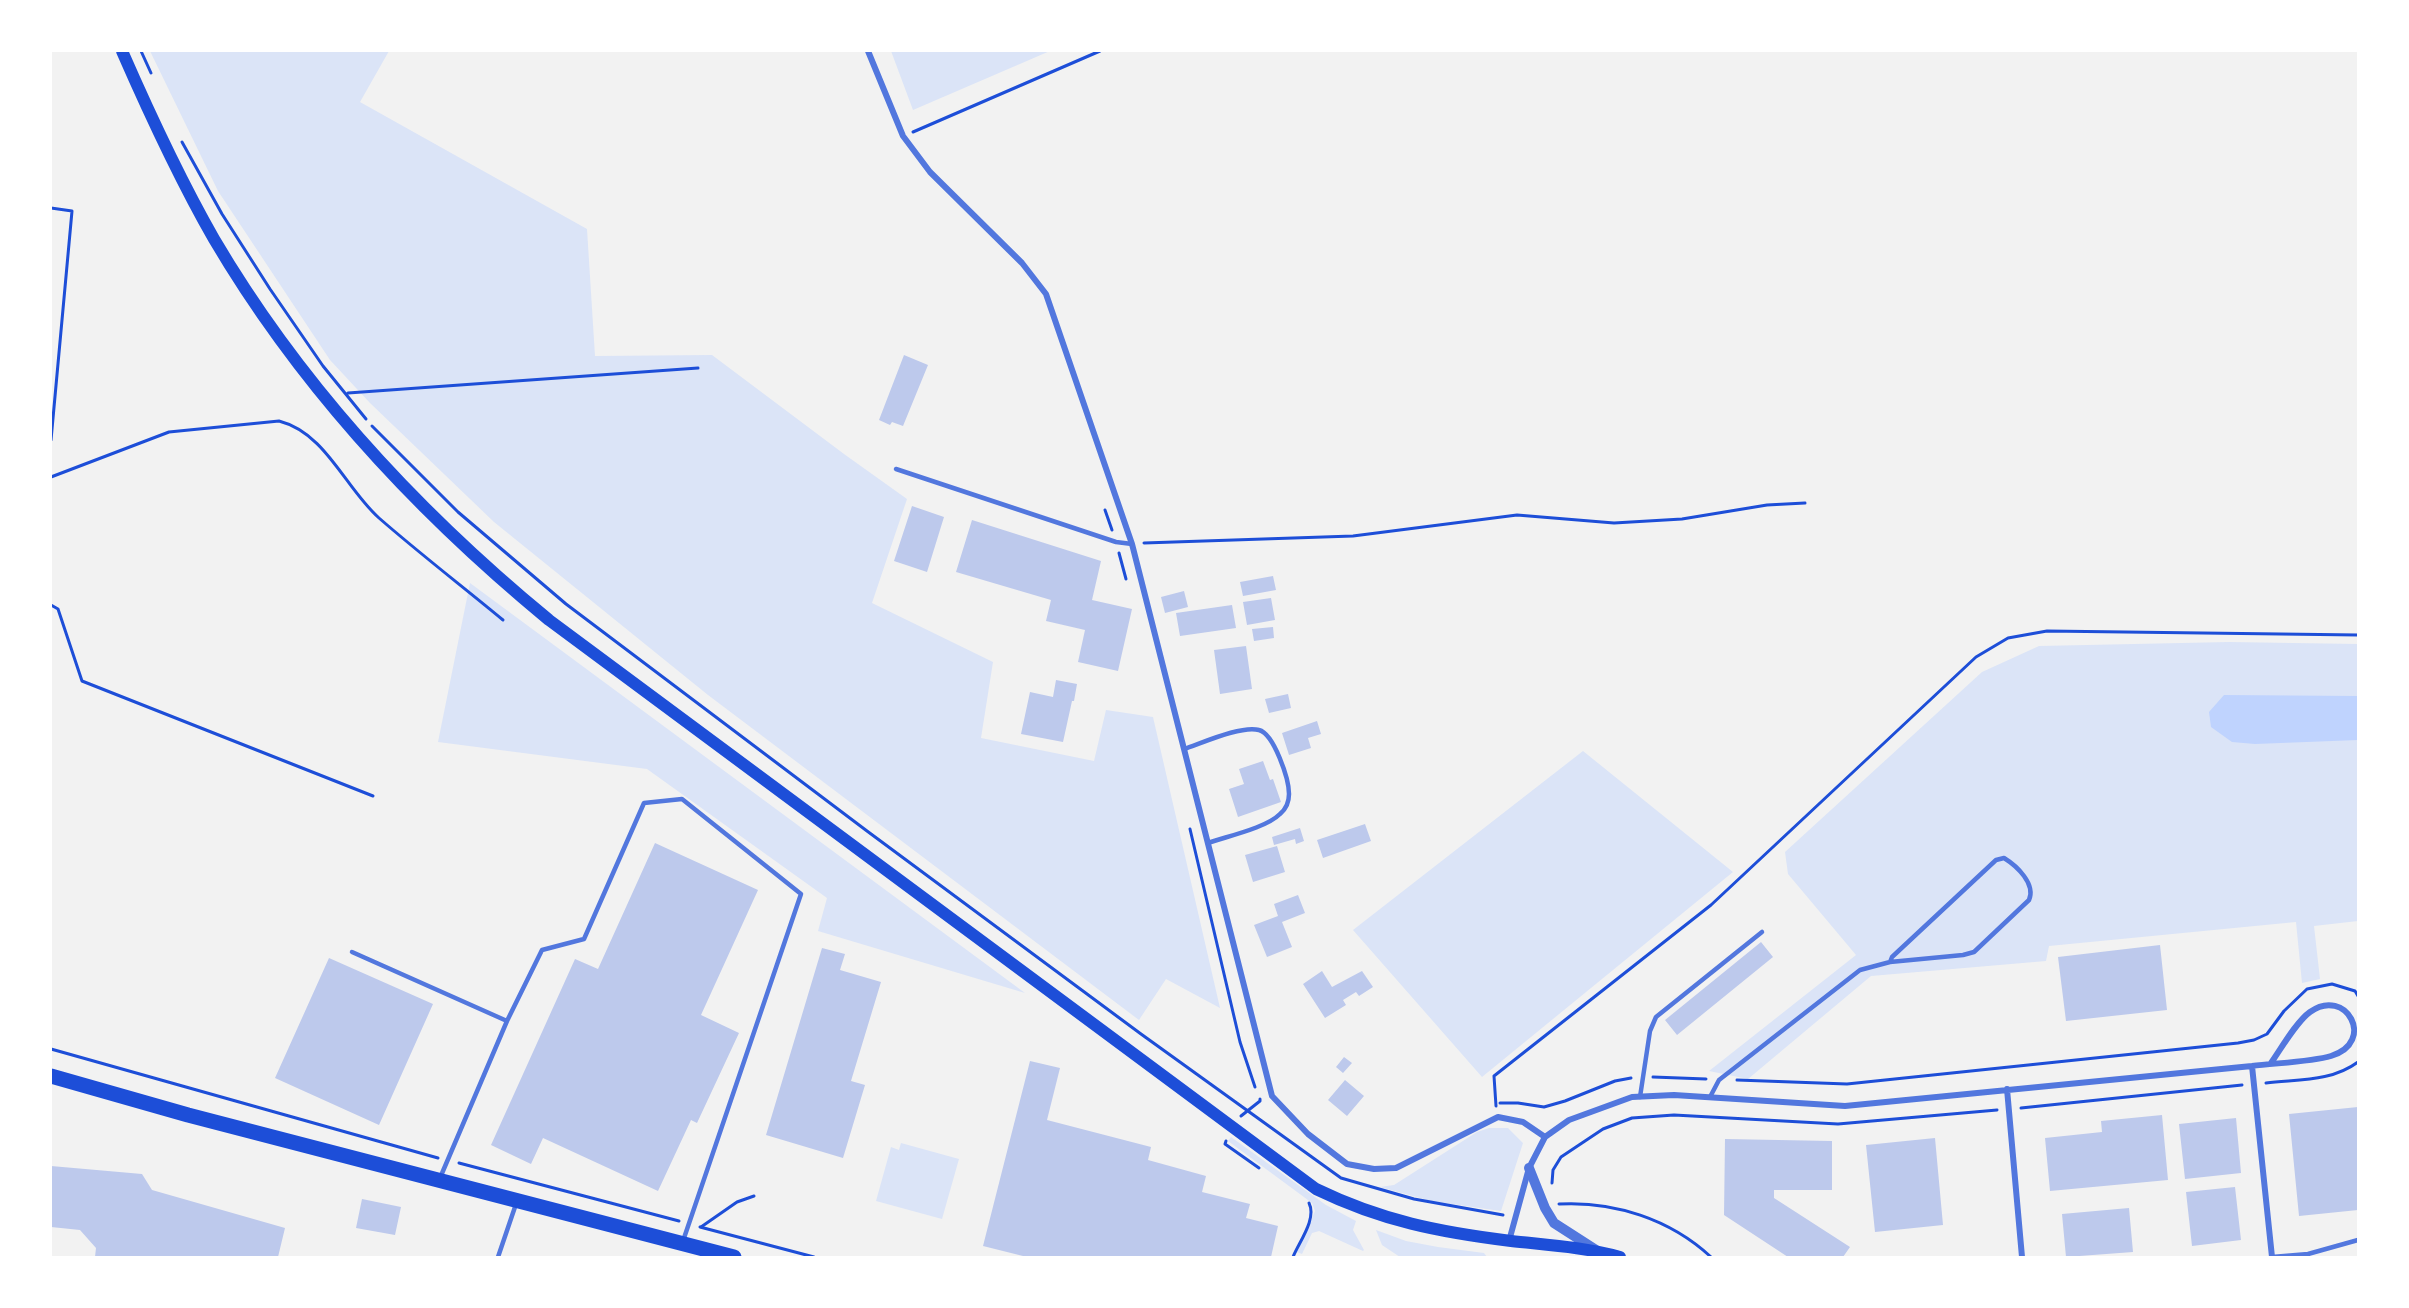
<!DOCTYPE html>
<style>
body{margin:0}
#map{position:relative;width:2409px;height:1308px;overflow:hidden;background:#f2f2f2;font-family:Figtree,sans-serif}
canvas{display:block}
.frame{position:absolute;inset:0;border:52px solid #fff;pointer-events:none}
</style>
<div id="map">
<canvas width="2409" height="1308"></canvas>
<div class="frame"></div>
</div>
<script>
const g = document.querySelector('canvas').getContext('2d');
g.lineJoin = 'round';
function fill(path, color) {
  g.fillStyle = color;
  g.fill(path, 'evenodd');
}
function trace(path, color, width, dash) {
  g.strokeStyle = color;
  g.lineWidth = width;
  g.lineCap = dash ? 'butt' : 'round';
  g.setLineDash(dash || []);
  g.stroke(path);
}
fill(new Path2D(`
 M150,51H389L360,102L587,229L595,356L712,355L844,454L907,499L872,603L993,662L981,738L1094,761L1106,710L1153,717L1220,1008L1166,979L1139,1020L708,695L494,522L370,403L330,360L218,191Z
 M891,51H1050L913,110Z
 M470,583L1025,993L818,931L827,898L647,769L438,742Z
 M2229,642L2358,644V921L2314,926L2320,979L2302,983L2296,922L2049,946L2046,961L1871,976L1748,1079L1709,1071L1856,955L1788,874L1785,852L1982,672L2039,646Z
 M1583,751L1733,872L1482,1077L1353,930Z
 M1489,1128H1508L1523,1143L1501,1211L1431,1201L1380,1187L1394,1185L1477,1132Z
 M1231,1137L1326,1205L1356,1221L1353,1230L1364,1250L1363,1251L1319,1231L1312,1233L1302,1254L1297,1252L1315,1211L1312,1203L1228,1141Z
 M901,1143L959,1159L942,1219L876,1201L891,1147L899,1150Z
 M1376,1230L1406,1241L1438,1247L1484,1253L1487,1257H1400L1382,1245Z`), '#dbe4f7');
fill(new Path2D(`
 M2224,695L2358,696V740L2255,744L2232,742L2211,727L2209,712Z`), '#bfd3fe');
fill(new Path2D(`
 M904,355L928,365L903,426L892,422L890,425L879,420Z
 M912,506L944,517L927,572L894,561Z
 M972,520L1101,561L1092,600L1132,609L1118,671L1078,662L1085,630L1046,621L1051,600L956,572Z
 M1273,576L1276,590L1243,596L1240,582Z
 M1184,591L1188,607L1165,613L1161,597Z
 M1271,598L1275,620L1247,625L1243,602Z
 M1232,605L1236,628L1180,636L1176,613Z
 M1273,627L1274,638L1254,641L1252,629Z
 M1246,646L1252,689L1220,694L1214,650Z
 M1056,680L1077,684L1074,701H1072L1063,742L1021,734L1030,692L1053,697Z
 M1288,694L1291,708L1269,713L1265,699Z
 M1317,721L1321,734L1308,738L1311,748L1289,755L1282,733Z
 M1263,761L1270,780L1273,779L1281,802L1238,817L1229,789L1244,784L1239,769Z
 M1365,824L1371,841L1323,858L1317,840Z
 M1300,828L1304,841L1296,844L1295,839L1274,845L1272,837Z
 M655,843L758,890L701,1015L739,1033L697,1123L691,1120L658,1191L543,1138L531,1164L491,1145L575,959L598,969Z
 M1277,846L1285,872L1253,882L1245,855Z
 M1298,895L1305,913L1282,922L1292,947L1267,957L1254,925L1278,916L1274,904Z
 M1761,942L1773,957L1677,1035L1665,1020Z
 M2160,945L2167,1010L2066,1021L2058,957Z
 M822,948L845,954L840,970L881,982L851,1081L865,1085L843,1158L766,1135Z
 M329,958L433,1004L379,1125L275,1078Z
 M1322,971L1332,987L1362,971L1373,987L1359,996L1356,992L1343,1000L1346,1005L1325,1018L1303,984Z
 M1344,1057L1352,1063L1343,1073L1336,1067Z
 M1030,1061L1060,1068L1047,1120L1151,1147L1148,1160L1206,1176L1202,1192L1250,1204L1246,1218L1278,1226L1271,1257H1027L983,1246Z
 M1345,1080L1364,1096L1347,1116L1328,1100Z
 M2358,1107V1210L2299,1216L2289,1114Z
 M2162,1115L2168,1180L2050,1191L2045,1138L2102,1132L2101,1121Z
 M2236,1118L2241,1173L2185,1179L2179,1124Z
 M1935,1138L1943,1225L1875,1232L1866,1145Z
 M1725,1139L1832,1141V1190H1774V1198L1850,1247L1843,1257H1788L1724,1215Z
 M51,1166L142,1174L152,1190L285,1228L278,1257H95L96,1248L80,1230L51,1227Z
 M2235,1187L2241,1240L2192,1246L2186,1192Z
 M362,1199L401,1207L395,1235L356,1228Z
 M2129,1208L2133,1252L2066,1257L2062,1214Z`), '#bdc9ec');
trace(new Path2D(`
 M141,51L151,73
 M913,132L1100,51
 M182,142L222,214L270,289L323,366L366,419
 M51,208L72,211L51,440
 M348,393L698,368
 M372,426L458,512L566,604L867,831L1141,1034L1341,1178L1414,1199L1503,1215
 M51,477L169,432L279,421C326,433 345,488 379,518C419,553 462,586 503,620
 M1105,510L1112,530
 M1144,543L1353,536L1517,515L1614,523L1682,519L1767,505L1805,503
 M1119,553L1126,579
 M51,605L58,609L82,681L373,796
 M1190,829L1240,1042L1255,1087
 M51,1049L438,1158
 M1653,1077L1706,1079
 M1737,1080L1847,1084L2238,1043L2254,1040L2267,1034L2284,1011L2307,989L2332,984L2355,991L2358,996
 M2266,1083C2298,1079 2331,1082 2358,1062
 M1500,1103H1518L1544,1107L1565,1101L1615,1081L1631,1078
 M1496,1106L1494,1076L1711,905L1976,657L2008,638L2047,631L2358,635
 M2021,1108L2242,1085
 M1241,1116L1260,1101V1099
 M1226,1141L1225,1144L1259,1168
 M459,1163L679,1221
 M1552,1183L1553,1170L1561,1157L1603,1129L1632,1118L1674,1115L1838,1124L1997,1110
 M1559,1204C1614,1201 1670,1219 1711,1257
 M700,1227L814,1257
 M701,1227L737,1202L754,1196
 M1293,1257C1299,1242 1317,1219 1309,1203`), '#1d4ed8', 3);
trace(new Path2D(`
 M896,469L1116,542L1132,544
 M1184,749C1202,743 1242,725 1259,730C1274,734 1289,779 1289,794C1289,801 1286,809 1280,814C1266,828 1228,836 1208,843
 M352,952L507,1021
 M1640,1097L1650,1031L1656,1017L1762,932
 M1710,1097L1719,1080L1860,970L1890,962L1963,955L1974,952L2029,900C2036,884 2017,866 2004,858L1996,860L1892,957L1890,962
 M440,1178L507,1021L542,950L584,939L644,803L682,799L801,894L683,1241
 M498,1257L516,1204
 M2272,1257L2308,1254L2358,1240`), '#5277de', 4.5);
trace(new Path2D(`
 M868,51L903,136L930,172L1022,263L1046,294L1132,544L1272,1096L1308,1134L1347,1164L1374,1169L1396,1168L1498,1117L1523,1122L1545,1137
 M2252,1066L2272,1257
 M2007,1089L2022,1257
 M1509,1241L1529,1168L1545,1137L1569,1120L1632,1097L1674,1095L1845,1106L2252,1066C2274,1063 2311,1062 2331,1056C2377,1042 2346,986 2310,1012C2296,1022 2281,1049 2271,1063`), '#5277de', 6);
trace(new Path2D(`
 M1529,1168L1545,1208L1554,1223L1596,1250`), '#5277de', 10);
trace(new Path2D(`
 M122,51C150,115 179,178 214,239C300,385 419,513 549,620L1316,1189C1382,1221 1439,1232 1511,1241C1547,1245 1584,1247 1620,1257`), '#1d4ed8', 12);
trace(new Path2D(`
 M51,1076L188,1115L734,1257`), '#1d4ed8', 15);
</script>
